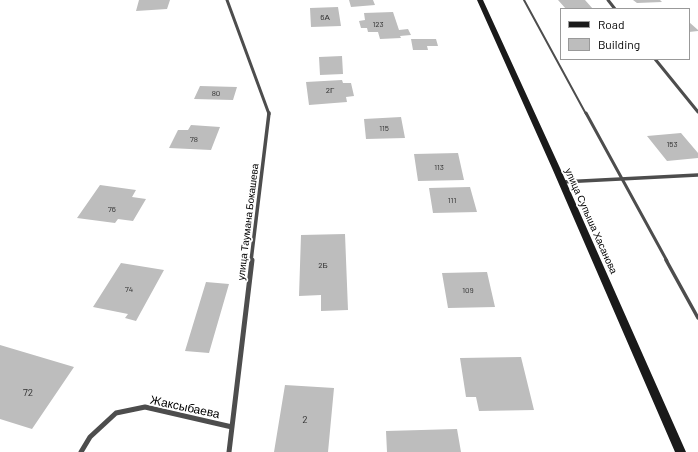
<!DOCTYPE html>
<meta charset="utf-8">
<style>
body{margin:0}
#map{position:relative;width:698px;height:452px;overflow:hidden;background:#fff;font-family:Barlow,sans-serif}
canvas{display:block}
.legend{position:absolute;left:560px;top:8px;width:130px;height:52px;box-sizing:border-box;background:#fff;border:1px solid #999;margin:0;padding:5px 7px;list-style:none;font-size:12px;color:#000}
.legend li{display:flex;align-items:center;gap:8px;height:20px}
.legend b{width:20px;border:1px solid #999}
</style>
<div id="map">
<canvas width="698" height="452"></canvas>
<ul class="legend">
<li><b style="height:5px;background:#1a1a1a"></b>Road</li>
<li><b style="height:11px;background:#bdbdbd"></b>Building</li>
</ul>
</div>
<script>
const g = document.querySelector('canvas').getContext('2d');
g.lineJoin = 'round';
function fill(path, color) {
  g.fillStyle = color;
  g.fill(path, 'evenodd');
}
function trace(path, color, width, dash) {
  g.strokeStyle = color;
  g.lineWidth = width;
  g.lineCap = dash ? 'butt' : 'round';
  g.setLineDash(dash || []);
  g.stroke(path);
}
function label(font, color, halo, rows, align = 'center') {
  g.font = font + ' Barlow,sans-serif';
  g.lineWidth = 3.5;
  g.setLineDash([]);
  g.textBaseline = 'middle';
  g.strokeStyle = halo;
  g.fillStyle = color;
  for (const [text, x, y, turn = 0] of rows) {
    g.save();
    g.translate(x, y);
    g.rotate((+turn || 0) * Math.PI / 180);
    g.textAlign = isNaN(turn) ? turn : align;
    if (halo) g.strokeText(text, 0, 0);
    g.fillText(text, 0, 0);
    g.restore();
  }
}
fill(new Path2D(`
 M139,0H170L167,9L136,11Z
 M349,0H373L375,5L351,7Z
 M558,0H585L593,9H566Z
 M633,0H660L662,2L637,3Z
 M338,7L341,26L311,27L310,8Z
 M393,12L399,30L408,29L411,35L400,36L401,38L380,39L378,32H368L367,28H361L359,21L365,20L364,13Z
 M689,22L698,30V31L689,32Z
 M411,39H436L438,46H427L428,50H413Z
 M342,56L343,74L320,75L319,57Z
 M342,80L343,83H351L354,96L346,97L347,102L309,105L306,82Z
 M200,86L237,87L233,100L194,99Z
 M401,117L405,138L366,139L364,119Z
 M191,125L220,127L211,150L169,148L178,130H188Z
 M681,133L698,153V158L667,161L647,136Z
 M458,153L464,180L418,181L414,154Z
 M100,185L136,190L132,197L146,199L133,221L118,219L115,223L77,218Z
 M470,187L477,212L433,213L429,188Z
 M345,234L348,310L321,311V295L299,296L301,235Z
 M121,263L164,270L136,321L125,318L128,314L93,307Z
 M487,272L495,307L448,308L442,273Z
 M206,282L229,284L209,353L185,351Z
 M0,345L74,367L32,429L0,419Z
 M521,357L534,410L479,411L476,397H466L460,358Z
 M285,385L334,388L328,452H274Z
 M457,429L461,452H387L386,431Z`), '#bdbdbd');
trace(new Path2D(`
 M524,0L586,114`), '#4d4d4d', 2);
trace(new Path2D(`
 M586,113L667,261`), '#4d4d4d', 3);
trace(new Path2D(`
 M666,260L698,318`), '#4d4d4d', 3.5);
trace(new Path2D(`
 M227,0L269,114
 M608,0L615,9
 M655,59L698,112`), '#4d4d4d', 3);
trace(new Path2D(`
 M562,182L698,175
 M251,261L269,113`), '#4d4d4d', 3.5);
trace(new Path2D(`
 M81,452L90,437L116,413L145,407L232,427
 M229,452L252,260`), '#4d4d4d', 5);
fill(new Path2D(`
 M477,0H483L560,168L686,452H675L552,168Z`), '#1a1a1a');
label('8px', '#2f2f2f', null, [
 ["6А",325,17],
 ["123",378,24],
 ["2Г",330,90],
 ["80",216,93],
 ["115",384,128],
 ["78",194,139],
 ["153",672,144],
 ["113",439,167],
 ["111",452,200],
 ["76",112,209],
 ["2Б",323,265],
 ["74",129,289],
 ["109",468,290]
]);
label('10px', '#000', '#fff', [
 ["улица Супыша Хасанова",591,221,66],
 ["улица Таумана Бокашева",248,222,-83]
]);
label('10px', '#2f2f2f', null, [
 ["72",28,393],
 ["2",305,420]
]);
label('12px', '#000', '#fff', [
 ["Жаксыбаева",185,407,12]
]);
</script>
